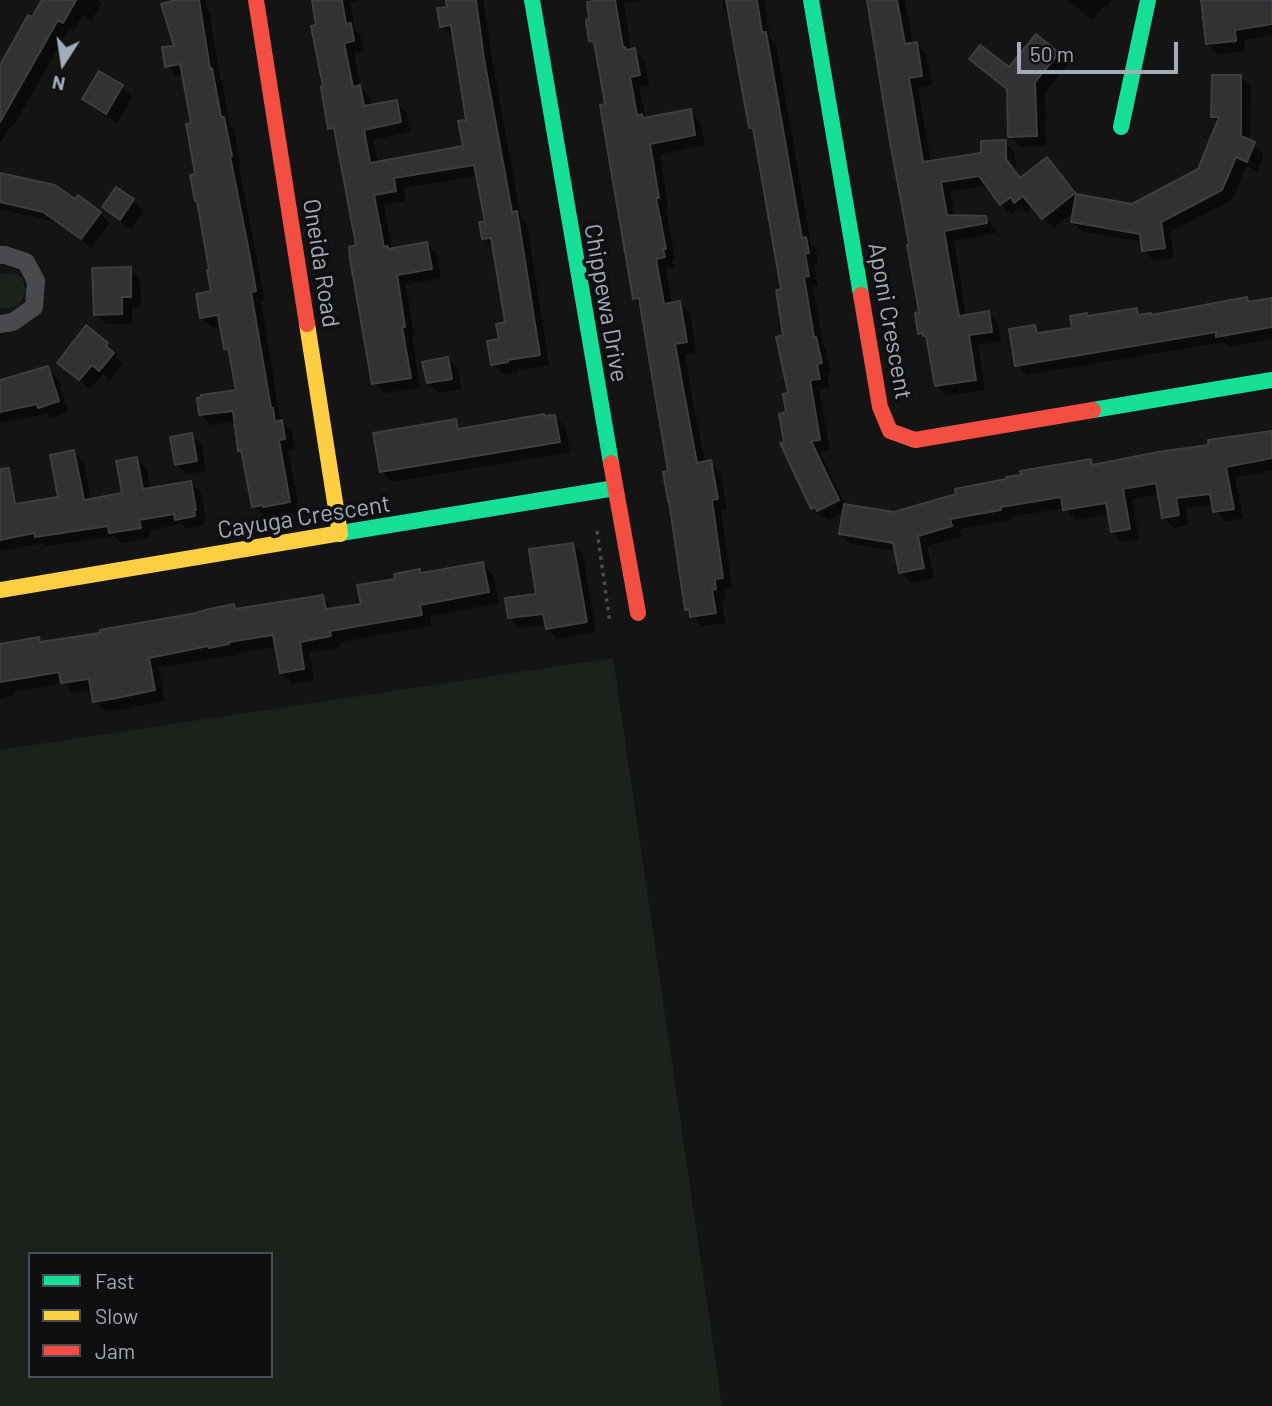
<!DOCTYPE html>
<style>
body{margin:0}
#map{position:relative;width:1272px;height:1406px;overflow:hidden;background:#141415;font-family:Barlow,sans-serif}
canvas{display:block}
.legend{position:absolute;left:28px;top:1252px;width:245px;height:126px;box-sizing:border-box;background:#0f0f11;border:2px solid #4b4e53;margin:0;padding:9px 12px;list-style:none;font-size:21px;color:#a4acb7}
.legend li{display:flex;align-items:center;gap:14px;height:35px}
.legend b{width:35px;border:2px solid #4b4e53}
.north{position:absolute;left:28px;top:28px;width:70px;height:70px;-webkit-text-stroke:5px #0f0f11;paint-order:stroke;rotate:192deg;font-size:19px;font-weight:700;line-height:28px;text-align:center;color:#a4acb7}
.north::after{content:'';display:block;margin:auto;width:24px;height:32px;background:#a4acb7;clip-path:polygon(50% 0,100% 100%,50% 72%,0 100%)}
.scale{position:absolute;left:1017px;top:42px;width:161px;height:32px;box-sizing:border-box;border:4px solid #a4acb7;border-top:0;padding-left:9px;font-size:21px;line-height:24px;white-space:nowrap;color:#a4acb7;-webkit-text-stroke:5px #0f0f11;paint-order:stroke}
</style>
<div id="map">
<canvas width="1272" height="1406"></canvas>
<ul class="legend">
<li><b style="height:9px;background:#16e098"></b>Fast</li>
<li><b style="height:9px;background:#ffcf43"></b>Slow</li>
<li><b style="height:9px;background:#f24e42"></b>Jam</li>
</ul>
<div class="north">N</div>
<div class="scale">50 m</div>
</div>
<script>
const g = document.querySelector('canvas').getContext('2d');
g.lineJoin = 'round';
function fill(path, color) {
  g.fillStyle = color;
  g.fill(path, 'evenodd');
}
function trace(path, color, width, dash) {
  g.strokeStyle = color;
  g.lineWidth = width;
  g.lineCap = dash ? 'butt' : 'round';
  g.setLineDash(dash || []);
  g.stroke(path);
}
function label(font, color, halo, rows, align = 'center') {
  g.font = font + ' Barlow,sans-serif';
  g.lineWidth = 7;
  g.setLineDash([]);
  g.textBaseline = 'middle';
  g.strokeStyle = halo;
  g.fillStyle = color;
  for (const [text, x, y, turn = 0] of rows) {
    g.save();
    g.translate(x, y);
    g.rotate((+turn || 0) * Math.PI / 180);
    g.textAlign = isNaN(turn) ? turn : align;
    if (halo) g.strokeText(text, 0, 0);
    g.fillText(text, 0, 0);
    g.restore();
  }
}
fill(new Path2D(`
 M7,273L22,277L26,292L18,306L0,309V274Z
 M613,658L722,1406H0V750ZM30,1254H271V1376H30Z`), '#1a221b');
fill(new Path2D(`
 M44,0H98L101,3L92,20L83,15L73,32L69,29L13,127L11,126L1,142L0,141V68Z
 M170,0H205L212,22L211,23L220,78L222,81L230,125L234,129L241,166H239L265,301L261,302L280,417L283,420L284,424L292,433L294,449L288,450L300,512L275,517L273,515L264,516L253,506L243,453L240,450L236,421L211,425L200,414L238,391L230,353L226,348L222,326L212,327L201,317L213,293L193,125L184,75L177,76L167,66L176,47Z
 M313,0H358L350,2L355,30L360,35L364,51L354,53L361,88L370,97L372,107L396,102L406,112L410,132L373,140L378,163L465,148L469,121L454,36H452L442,26L449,8L448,0H483L494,70L521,218L527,224L549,365L517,370L518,372L503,374L492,364L507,324L494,249L484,238L487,223L478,176L403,188L406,201L384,205L392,250L427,243L437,254L441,278L406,285L414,336L412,337L420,388L384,393L374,383L358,247L337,135L330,128L318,26Z
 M589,0H642L624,3L631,51L635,50L645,61L649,85L639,87L646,120L690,111L700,122L705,145L660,154L668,208H666L675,259H672L674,267L666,269L672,304L680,303L690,313L696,352L685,354L693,404L705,463L710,462L720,473L727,509L721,510L732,588L724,589L726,599L722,600L725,623L702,626L687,609L670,473L642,305L634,298L597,47L590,40L591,21Z
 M722,0H764L770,38L776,44L811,244L816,249L818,263L814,264L818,286L813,287L823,345L826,349L831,373L827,374L830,388L819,390L830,450L820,452L846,506L894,514L1090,461L1095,466L1210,446L1272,431V470L1263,471L1264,473L1235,477L1243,518L1225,522L1215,511L1214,505L1186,508L1188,525L1174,528L1163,517L1159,494L1132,499L1139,539L1123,542L1112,531L1109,514L1075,520L1064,508L1010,517V520L959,529L962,537L927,546L934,578L911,583L901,572L896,551L851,544L841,534L845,512L829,520L825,517L822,518L812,508L786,444L790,394L783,291L756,133L751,127L731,18L724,11Z
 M869,0H905L913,44L916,43L926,54L932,86L918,88L931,163L983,155L1005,142L1015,152L1016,171L1022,179L1057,170L1077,196L1132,206L1200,170L1219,122L1213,116L1240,77L1251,87L1250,142L1264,154L1257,171L1246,166L1232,200L1170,232L1174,258L1154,261L1144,250L1143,242L1083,232L1072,221L1075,211L1053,228L1034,206L1026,212L1021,207L1011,214L1001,204L988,186L950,191L955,217L985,218L996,228V233L954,241L966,317L988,313L998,323L1001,341L978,345L985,390L946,396L936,385L929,343L920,333L921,314L911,245Z
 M1067,0H1112L1107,8L1104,6L1093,20Z
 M1203,0H1272V35L1244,40L1245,51L1218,54L1208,44Z
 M1058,54L1068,64L1045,93L1046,146L1020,147L1010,136L1008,91L981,69L971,59L1010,70Z
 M122,87L132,97L117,123L95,109L84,99Z
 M0,175L76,202L79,197L100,213L110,223L92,248L55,222L0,209Z
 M117,189L133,201L144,211L131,229L115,217L104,207Z
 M130,269L140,279L141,307H132V324H106L95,314Z
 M1246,299L1251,303L1272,300V339L1228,347L1224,342L1027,375L1016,365L1035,326L1042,334L1074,329L1136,310L1142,316L1152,317Z
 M86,328L107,345L118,355L116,357L123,364L110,380L103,374L90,389L59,363Z
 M448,359L458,369L461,389L439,393L428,383Z
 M47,368L58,378L68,412L50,418L47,414L0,423V382Z
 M555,416L565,427L570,452L392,482L381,471L455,421L464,430Z
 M191,435L202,445L206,471L187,474L176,464Z
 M74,452L84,463L91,500L124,495L137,459L147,469L151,490L191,483L201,493L206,520H203L204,526L187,529L182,524L149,530L150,538L121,543L114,536L47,546L44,543L0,551V512L60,498Z
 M573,545L583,555L596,632L557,639L547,628L546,624L520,628L509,617L538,596Z
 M482,564L493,575L499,603L430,616L432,626L340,642L341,647L310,653L314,680L292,684L281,673L277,646L239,653V655L220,657L159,668L165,701L129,708L105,712L94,701L93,690L74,693L64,683L14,692L15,695L0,699V652L38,639L43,644L102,635L234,606L238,610L322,597L333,608L363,606L397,580L419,571L422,574Z`), '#0007');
const building = new Path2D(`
 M42,0H76L63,23L58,20L0,122V65L28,15L32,17Z
 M175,0H199L210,69L212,68L221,117H224L232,156H230L251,262L256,291L251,292L271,408H273L275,422L282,420L285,439L279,440L290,502L263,507V505L252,507L241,450L238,451L233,411L199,415L197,398L201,397V395L236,390L228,348L224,349L218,315L200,318L196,294L211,291L207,270L209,269L197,201H195L190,175L195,174L186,124L191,123L180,64L165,67L162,47L174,46L161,4Z
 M312,0H342L346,24L351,23L354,41L344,43L353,87L360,85L364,106L397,100L401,122L364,130L370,163L463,146L458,121L466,120L451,25L440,27L437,8L447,7L446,0H476L484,59L512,212L517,211L540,355L508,360V362L491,365L487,341L499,339L496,324L505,322L491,238L482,239L479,222H485L474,165L394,178L396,191L374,195L384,247L388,246V249L427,242L432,269L397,275L405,327H402L411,378L372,384L350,259L349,247L356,245L334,128L328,129L321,87L323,86L311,26L316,25Z
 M599,0H615L623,47H625L626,50L635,48L640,75L630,77L637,116L642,114L643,118L691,109L695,135L650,144L659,198H656L666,249H663L665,257L656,259L664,304L680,301L687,342L675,344L684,393L697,463L711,460L718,499L712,500L723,578L715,579L716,589L712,590L716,613L690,617L689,609L685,610L669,501H668L663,472L668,471L639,298L633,299L600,105L605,104L594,42L589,41L586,20L589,19L587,2Z
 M726,0H757L762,32H766L802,238L806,237L809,253L805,254L809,276L804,277L814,337H816L822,363L817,364L820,379L810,380L820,440L811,441L839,500L817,511L815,507L811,509L780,443H784L779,414L786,412L783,394L788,393L776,337L783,335L776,290L781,289L753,128H749Z
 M867,0H897L905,44L917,42L922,76L909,78L923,162L981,153V141L1006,140V159L1020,178L1047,157L1075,193L1042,219L1023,196L1014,203L1011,197L1000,205L979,176L941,182L947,215L986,216L987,223L944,231L959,316L989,311L992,332L969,335L976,380L935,386L926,336H923V333L918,334L915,313L919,312L907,245L909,244L890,142Z
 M1201,0H1272V24L1235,30L1236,41L1206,44Z
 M1036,34L1059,53L1035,82L1037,136L1008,137L1007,89L969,59L980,45L1009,67Z
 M99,71L123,85L106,114L82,99Z
 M1212,75H1241V136L1255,142L1247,162L1236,157L1222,190L1161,222L1165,248L1142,251L1140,234L1071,222L1076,194L1132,204L1198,169L1219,117H1211Z
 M0,173L55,185L75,199L78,195L101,212L81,239L43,212L0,202Z
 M116,187L134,199L120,220L102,207Z
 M131,267V297H122V314L94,315L92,268Z
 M1247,297L1248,302L1272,298V327L1216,337V332L1015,366L1009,329L1035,325L1037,333L1072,328L1070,316L1087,313L1088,316L1137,308L1138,315L1151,313V315Z
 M86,325L108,343L106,346L114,353L99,371L92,365L79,380L57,363Z
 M448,357L452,379L427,383L422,362Z
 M48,366L59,401L38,408L37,404L0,412V380Z
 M544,414L545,416L555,415L560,442L380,472L373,433L456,419L458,429Z
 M1272,431V458L1226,467L1234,509L1213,512L1210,494L1176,498L1179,515L1162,518L1156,483L1123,489L1130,529L1111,532L1106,503L1063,510L1061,497L1001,507V510L950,519L952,526L918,536L924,568L899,573L893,543L839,534L844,504L894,512L956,494L955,489L1006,479V477L1021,475L1020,471L1091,459L1092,465L1158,452L1208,445V440Z
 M192,433L197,461L175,465L170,437Z
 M74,450L84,500L122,493L116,461L137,457L143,489L191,481L196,510H194L195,516L175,520L174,514L139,520L141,528L109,533L108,526L35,537L34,533L0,540V469L9,468L15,504L58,497L50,455Z
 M573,543L587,622L546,629L543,614L508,618L505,598L536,594L529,549Z
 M483,562L489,592L420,605L422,615L330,631L331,636L300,642L304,669L280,673L273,635L229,642V644L209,648L208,646L149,658L155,690L117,698L93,702L89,679L61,683L59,672L0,682V644L39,637L40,642L100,633V630L196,613L209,609L234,604L235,609L323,595L326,609L361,604L357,585L395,579L394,574L420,569V573L433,571Z`);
fill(building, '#323234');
trace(building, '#3d3e41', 2);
trace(new Path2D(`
 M597,531L610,623`), '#4a4c4f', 3.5, [3.5, 5]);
trace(new Path2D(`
 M0,255H5L26,262L36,281L34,307L13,322L0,324`), '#484a4e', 18);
trace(new Path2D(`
 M532,0L611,463
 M811,0L861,295
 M1121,127L1148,0
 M1093,410L1272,380
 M335,534L615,488`), '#16e098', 16);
trace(new Path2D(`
 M307,324L340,534
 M0,590L335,534`), '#ffcf43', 16);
trace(new Path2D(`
 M256,0L307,324
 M861,295L880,407L890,431L915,440L1093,410
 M611,463L638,613`), '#f24e42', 16);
label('24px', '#a4acb7', '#0f0f11', [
 ["Oneida Road",321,263,81],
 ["Chippewa Drive",606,303,80],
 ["Aponi Crescent",890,321,80],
 ["Cayuga Crescent",304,517,-9]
]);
</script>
